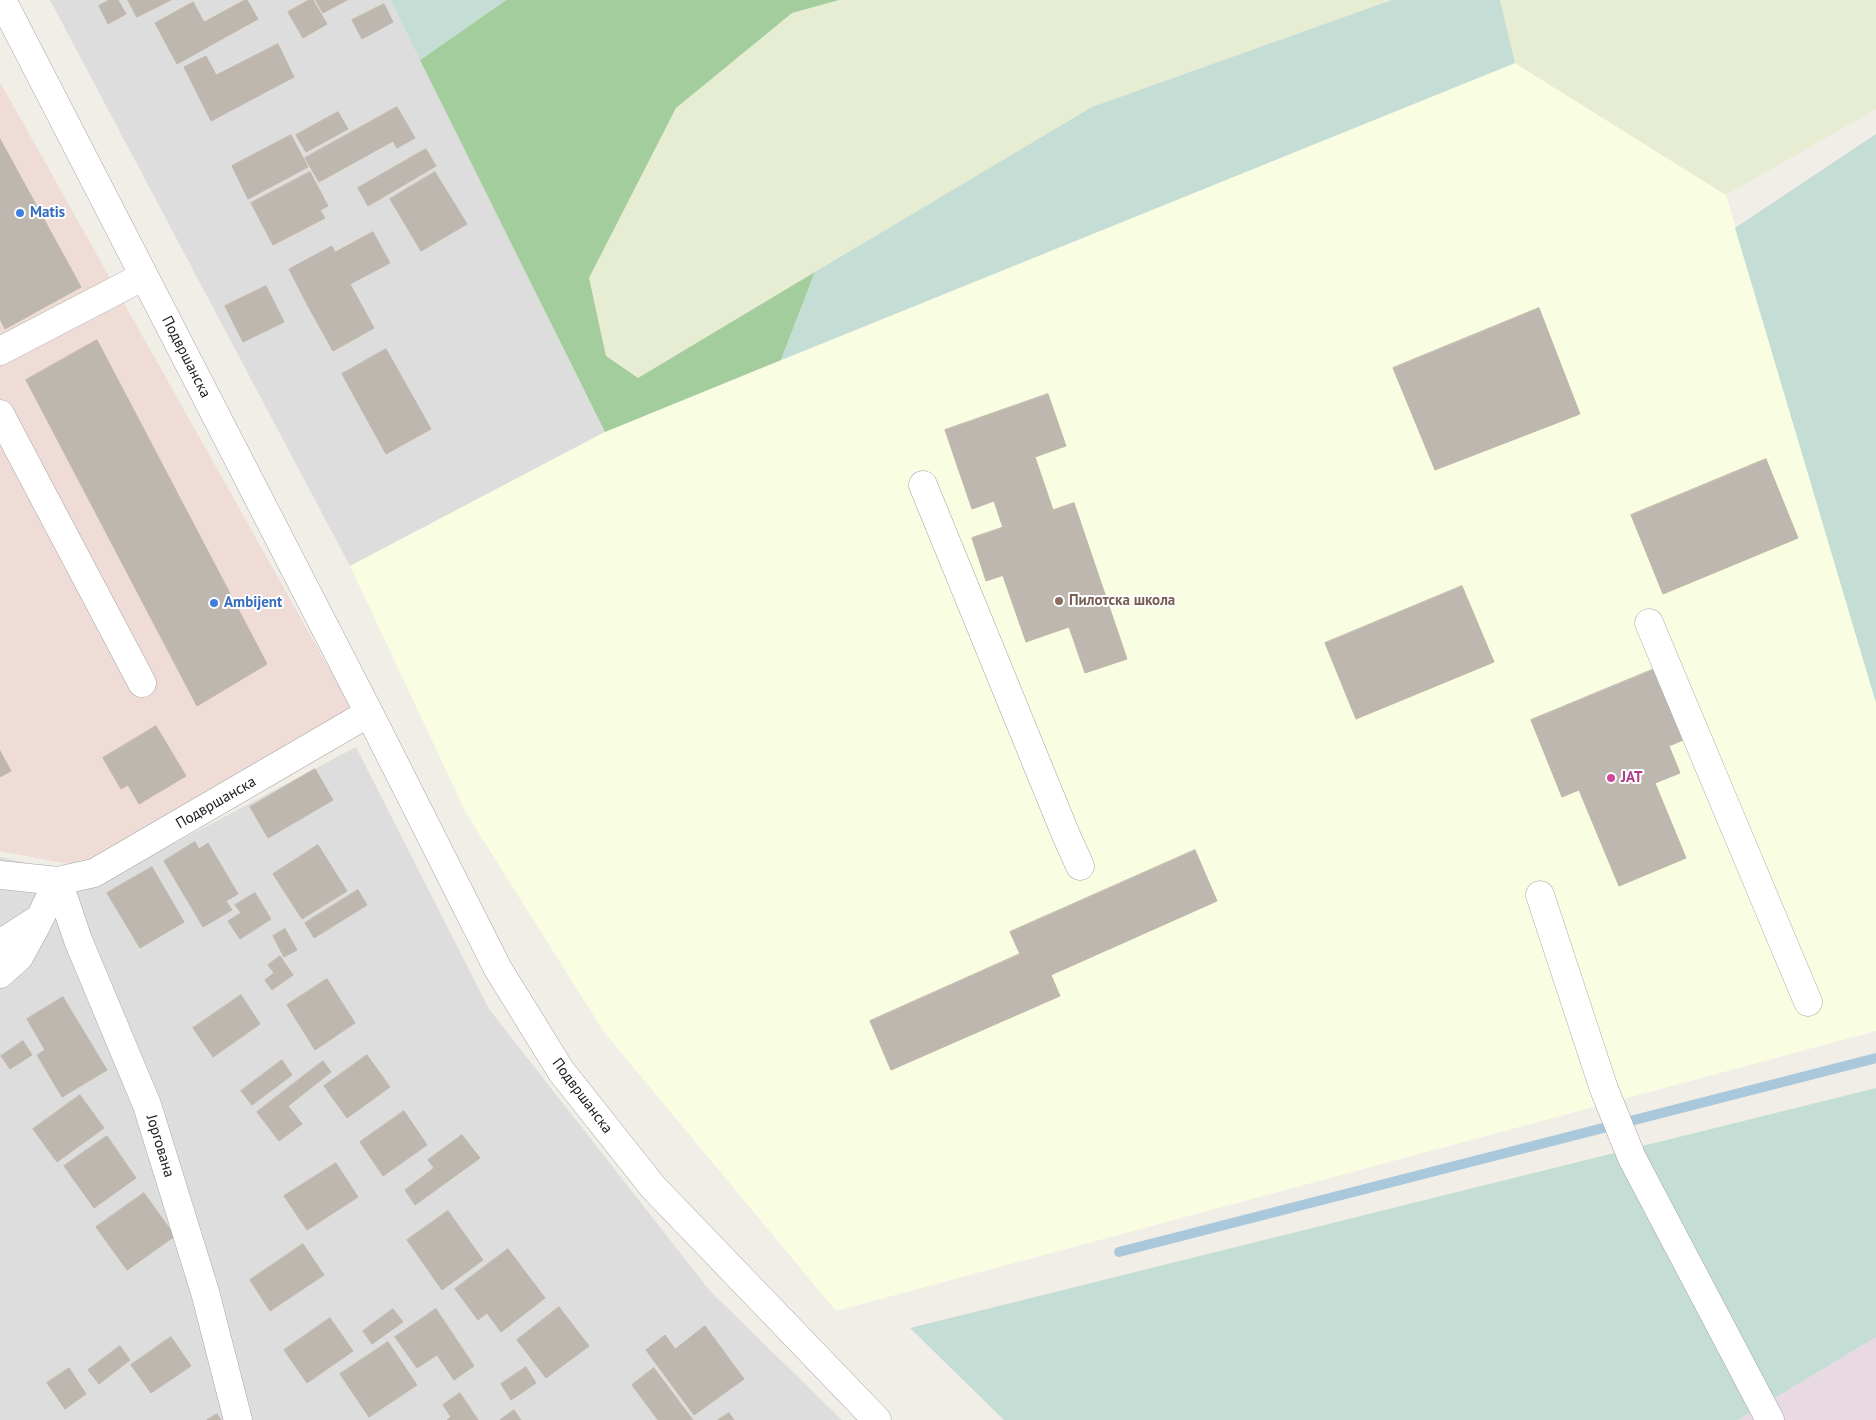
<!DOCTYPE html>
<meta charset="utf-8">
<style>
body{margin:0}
canvas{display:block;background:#f0eee6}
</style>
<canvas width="1876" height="1420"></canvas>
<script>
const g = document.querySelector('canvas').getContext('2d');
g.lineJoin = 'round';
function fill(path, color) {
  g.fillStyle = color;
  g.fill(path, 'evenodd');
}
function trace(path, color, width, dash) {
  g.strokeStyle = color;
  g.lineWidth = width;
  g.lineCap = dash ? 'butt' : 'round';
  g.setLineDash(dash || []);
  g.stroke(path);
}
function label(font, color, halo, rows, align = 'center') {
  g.font = font + ' "PT Sans",sans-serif';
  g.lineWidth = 4;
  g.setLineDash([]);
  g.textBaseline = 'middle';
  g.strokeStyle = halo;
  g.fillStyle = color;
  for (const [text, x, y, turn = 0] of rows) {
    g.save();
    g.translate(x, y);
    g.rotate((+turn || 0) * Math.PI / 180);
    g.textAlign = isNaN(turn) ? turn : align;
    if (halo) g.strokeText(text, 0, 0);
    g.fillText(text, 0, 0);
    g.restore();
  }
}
fill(new Path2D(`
 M50,0H391L605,432L350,566Z
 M356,747L489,1009L710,1291L842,1420H0V857L105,880Z`), '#dedddd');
fill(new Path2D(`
 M0,82L354,713L89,868L0,851Z`), '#efdcd7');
fill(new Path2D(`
 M1876,1337V1420H1738Z`), '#e8d9e3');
fill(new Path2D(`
 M1515,63L1726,195L1876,703V1031L836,1311L604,1032L466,813L350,566L605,432Z`), '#f9fde2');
fill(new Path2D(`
 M839,0H1392L1092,107L638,378L606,356L589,278L676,108L792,13Z
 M1500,0H1876V109L1726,195L1515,63Z`), '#e7edd3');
fill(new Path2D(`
 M506,0H839L792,13L676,108L589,278L606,356L638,378L815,272L781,360L605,432L420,60Z`), '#a4cd9d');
fill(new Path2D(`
 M391,0H506L420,60Z
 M1392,0H1500L1515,63L781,360L815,272L1092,107Z
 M1876,134V703L1735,228Z
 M1876,1088V1337L1738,1420H1004L910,1328Z`), '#c4ddd5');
trace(new Path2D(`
 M1119,1252L1876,1058`), '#a9c8db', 10);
const building = new Path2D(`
 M109,0H118L126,14L108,24L99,6Z
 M128,0H171L137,17Z
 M245,0H247L258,19L177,64L155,23L193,2L204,22Z
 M309,0H313L327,24L303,38L288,12Z
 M316,0H347L323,13Z
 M384,4L393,22L362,39L352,20Z
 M278,44L294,77L211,121L184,67L206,56L216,75Z
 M397,107L415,138L397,148L393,141L319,182L305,158Z
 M338,112L348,129L306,152L296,135Z
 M291,135L308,167L248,199L232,166Z
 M0,139L81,287L5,329L0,319Z
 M426,149L436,166L368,206L358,188Z
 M310,172L328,206L320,210L325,218L273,245L251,203Z
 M435,172L467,224L421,251L390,199Z
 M373,232L390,263L308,306L289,269L332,246L335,252Z
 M350,284L374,328L333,351L308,306Z
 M266,286L284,322L243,342L225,306Z
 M1539,308L1580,414L1435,470L1393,368Z
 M97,340L267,664L197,706L26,380Z
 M386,349L431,429L386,454L342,374Z
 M1048,394L1066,446L1035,457L1053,510L1003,528L994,501L972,509L945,430Z
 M1766,459L1798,538L1663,594L1631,515Z
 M1074,503L1127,659L1085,673L1069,627L1026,642L1003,576L1040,563L1025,520Z
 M1025,520L1040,563L986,581L972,538Z
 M1462,586L1494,662L1356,719L1325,643Z
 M1664,665L1693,736L1669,746L1680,773L1655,783L1686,858L1619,886L1579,790L1562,797L1531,720Z
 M156,726L186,776L139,804L128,785L121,789L103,758Z
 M0,751L11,771L0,777Z
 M315,769L333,800L268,838L250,807Z
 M195,842L199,849L208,843L238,894L226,901L232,910L203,927L164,861Z
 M318,845L347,891L302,919L273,874Z
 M1195,850L1217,901L1033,983L1010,932Z
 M152,867L184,922L140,948L107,893Z
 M358,890L367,905L314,938L305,923Z
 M255,893L271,919L240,939L228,921L241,913L235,905Z
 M285,929L297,950L284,957L273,936Z
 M1020,954L1033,983L1051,975L1060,996L891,1070L870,1021Z
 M280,956L293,975L272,990L265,980L274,973L268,965Z
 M327,979L355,1023L315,1050L287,1005Z
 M241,995L260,1024L213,1057L193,1028Z
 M63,997L107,1070L62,1097L37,1055L45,1050L27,1019Z
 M23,1041L32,1055L10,1069L1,1056Z
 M367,1055L390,1087L347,1118L324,1086Z
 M282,1060L292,1075L252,1105L241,1091Z
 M323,1061L331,1072L288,1106L302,1124L279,1141L257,1112Z
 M80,1095L104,1128L57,1162L33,1129Z
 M404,1111L427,1145L383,1176L360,1142Z
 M462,1135L480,1158L415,1205L405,1190L434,1168L428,1160Z
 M107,1136L136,1178L94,1208L64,1166Z
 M336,1163L358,1197L307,1230L284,1196Z
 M144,1193L175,1236L127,1270L96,1227Z
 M448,1211L483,1260L442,1290L407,1240Z
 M303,1244L324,1275L270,1311L250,1280Z
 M508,1249L545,1298L501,1332L487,1313L478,1320L455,1289Z
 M559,1307L589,1346L546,1378L517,1340Z
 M393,1309L403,1322L372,1344L363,1331Z
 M436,1309L474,1366L454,1380L437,1355L417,1368L395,1337Z
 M330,1318L353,1351L307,1383L284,1350Z
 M705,1326L744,1379L694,1415L646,1350L665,1335L675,1349Z
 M171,1337L191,1366L151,1393L131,1365Z
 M388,1342L417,1385L369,1417L340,1374Z
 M120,1346L130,1360L99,1384L88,1370Z
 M526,1367L536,1383L511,1400L501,1384Z
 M69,1368L86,1394L65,1409L47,1383Z
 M654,1368L693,1420H658L632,1385Z
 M460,1393L478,1420H447L451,1417L443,1405Z
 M514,1410L521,1420H500Z
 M729,1413L734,1420H718Z
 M217,1414L221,1420H207Z`);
fill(building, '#bdb7b0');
trace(building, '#c1b7a9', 1);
const minor = new Path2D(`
 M2,0L369,713L498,969L561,1071L653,1187L877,1420
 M0,351L144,276
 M0,414L142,683
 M923,485L1066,835L1080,866
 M1649,623L1808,1002
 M0,875L58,881L94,873L369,713
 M58,881L78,940L147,1105L205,1292L238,1420
 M1540,895L1604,1089L1632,1158L1770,1420
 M0,944L40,918L58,881
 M0,974L19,957L38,922`);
trace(minor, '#a4a4a4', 29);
trace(minor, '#fff', 28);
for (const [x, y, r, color] of [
 [20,213,5,"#3f7fe0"],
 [1059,601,5,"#8d6e63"],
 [214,603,5,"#3f7fe0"],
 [1611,778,5,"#d1479c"]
]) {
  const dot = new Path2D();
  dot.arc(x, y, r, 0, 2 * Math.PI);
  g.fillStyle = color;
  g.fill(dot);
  trace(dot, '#fff', 2);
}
label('bold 15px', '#366cbe', '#fff', [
 ["Matis",30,213],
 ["Ambijent",224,603]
], 'left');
label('15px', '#202020', '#fff', [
 ["Подвршанска",186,357,63],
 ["Подвршанска",216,803,-30],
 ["Подвршанска",582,1096,53],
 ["Јоргована",160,1146,73]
]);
label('bold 15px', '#785e54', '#fff', [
 ["Пилотска школа",1069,601]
], 'left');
label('bold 15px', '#b23c85', '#fff', [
 ["ЈАТ",1621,778]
], 'left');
</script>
